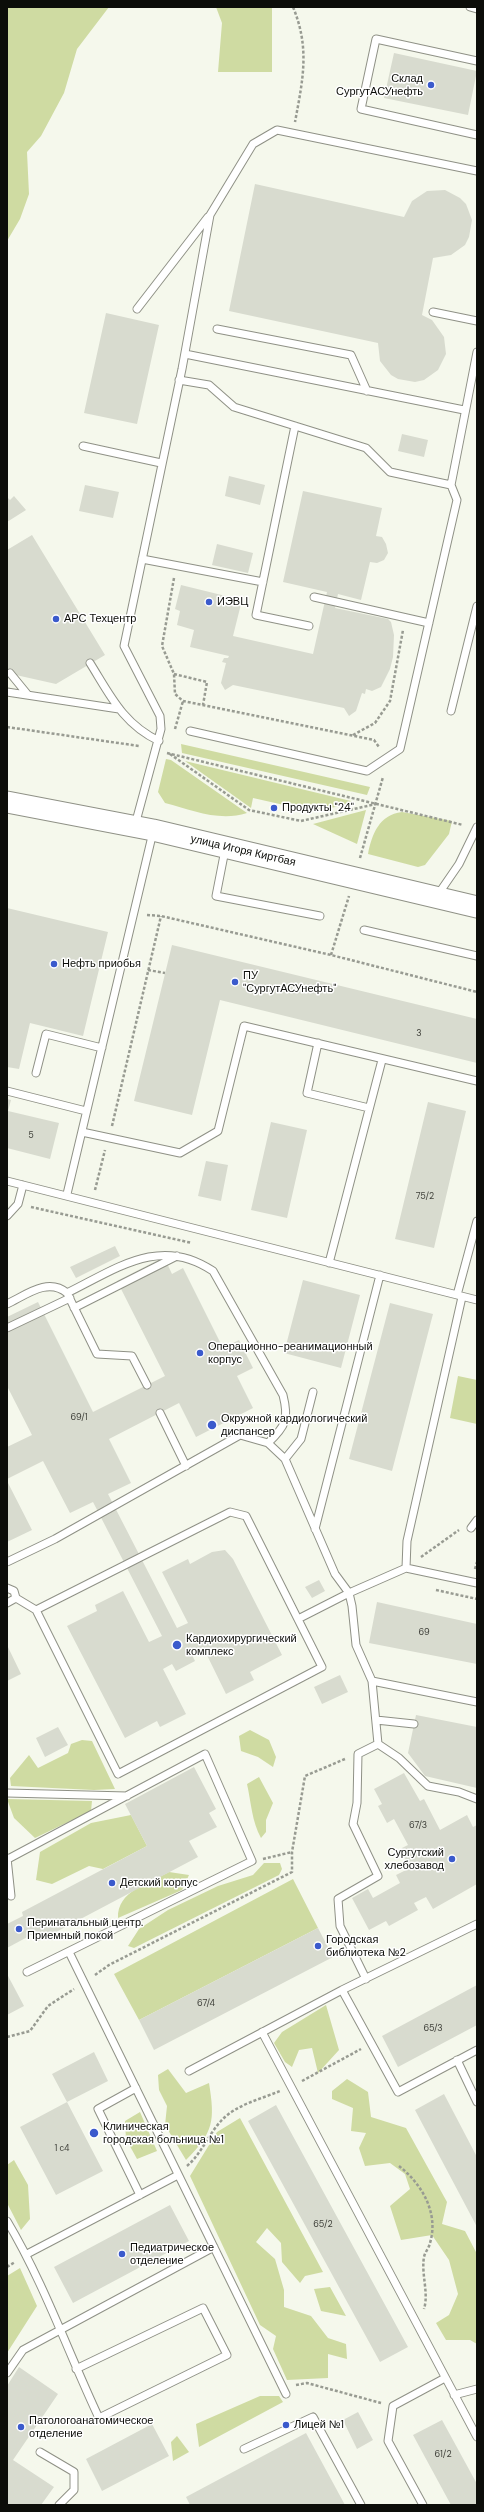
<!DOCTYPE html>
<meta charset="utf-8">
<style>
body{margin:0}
#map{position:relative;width:484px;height:2512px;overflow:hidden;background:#f5f8ec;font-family:"DM Sans",sans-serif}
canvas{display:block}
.frame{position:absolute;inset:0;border:8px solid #0c0d09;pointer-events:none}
</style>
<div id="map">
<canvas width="484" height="2512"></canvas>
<div class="frame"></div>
</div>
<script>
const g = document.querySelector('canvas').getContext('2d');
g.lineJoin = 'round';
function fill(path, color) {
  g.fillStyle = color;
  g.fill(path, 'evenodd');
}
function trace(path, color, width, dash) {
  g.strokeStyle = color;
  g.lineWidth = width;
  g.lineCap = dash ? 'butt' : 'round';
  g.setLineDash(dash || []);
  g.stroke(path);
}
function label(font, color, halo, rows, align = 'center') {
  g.font = font + ' "DM Sans",sans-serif';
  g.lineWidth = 3;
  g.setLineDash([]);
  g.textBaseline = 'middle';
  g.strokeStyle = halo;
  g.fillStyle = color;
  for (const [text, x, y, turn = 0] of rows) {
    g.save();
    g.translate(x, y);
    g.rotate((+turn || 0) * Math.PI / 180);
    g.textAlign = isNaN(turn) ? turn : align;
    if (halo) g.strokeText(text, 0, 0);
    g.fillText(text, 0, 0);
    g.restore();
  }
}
fill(new Path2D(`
 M7,7H109L77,49L64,93L41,136L27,152L29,194L20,219L7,241Z
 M216,7H272V72H218L222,23Z
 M181,744L370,787L367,795L182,753Z
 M166,759L171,760L247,813C219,822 192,810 165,803L158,792Z
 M185,761L355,802L315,812L253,798L251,808Z
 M366,810L357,844L313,824Z
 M402,812L452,821L449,834L425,865L418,867L368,854C372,834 379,815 402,812Z
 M458,1376L477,1380V1424L450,1418Z
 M250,1730L269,1740L276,1757L273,1767L258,1757L241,1751L239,1736Z
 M82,1740L92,1741L115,1789L94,1790L11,1786L10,1778L29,1755L38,1768L68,1753L71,1744Z
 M259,1777L273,1803L266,1820V1832L261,1838C252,1822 251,1802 247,1784Z
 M7,1799L92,1801L91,1811L35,1838L14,1818Z
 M131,1815L147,1846L103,1869L89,1866L52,1884L36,1880L40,1852L91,1823Z
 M264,1863H280L282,1869L279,1875L134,1948L128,1946L139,1929L168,1910L218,1886L253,1875Z
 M169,1872L189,1875L182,1890L118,1918C117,1891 149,1883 169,1872Z
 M293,1879L318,1928L139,2020L114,1974Z
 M326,2005L339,2050L318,2073L312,2048L299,2050L292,2067L285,2062L274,2043L282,2032Z
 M168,2069L186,2093L209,2083C215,2121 214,2132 186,2160L165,2125L167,2106L159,2090L158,2075Z
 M347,2079L368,2092L371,2117L406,2128L447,2202L442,2224L465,2231L477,2254V2344L470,2340H446L436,2323L449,2315L458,2294L449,2260L432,2235L401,2240L390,2206L410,2189L405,2174L390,2163L365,2166L359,2148L366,2133L351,2131L353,2108L332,2099V2091Z
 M140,2112L157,2151L137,2159L126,2139L125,2121Z
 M240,2118L323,2272L305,2276L300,2283L282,2262L281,2243L267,2228L256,2242L275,2259L284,2290V2307L311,2316L328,2338L346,2344L347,2359L328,2354V2378L287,2380L273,2349L276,2336L260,2325L190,2176L217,2132Z
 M14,2160L28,2185L30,2219L21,2230L7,2203V2165Z
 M20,2268L37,2306L7,2353V2276Z
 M330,2287L346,2316L321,2311L314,2289Z
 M260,2396H279L283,2402L199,2447L196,2424Z
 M177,2436L189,2452L173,2461L171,2442Z`), '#cfdba2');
fill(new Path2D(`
 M394,53L477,71L468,115L384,98Z
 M255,184L404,217L412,201L427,191L445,190L460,198L466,204L472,220L469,237L465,245L451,255L433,258L422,315L432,320L444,337L446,354L438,370L424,380L415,382L398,379L391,375L380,361L378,343L229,311Z
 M106,313L159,325L137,424L84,413Z
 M402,434L428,440L424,457L398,451Z
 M229,476L265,485L260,505L225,496Z
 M85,485L119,492L113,518L79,511Z
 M303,491L382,508L376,536L382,537L386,544L388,553L384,560L377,563L370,562L361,600L338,594L335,608L388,619L391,622L394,635L393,657L390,669L381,687L372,691L366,689L365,694L362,693L356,711L349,716L344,708L233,685L225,690L221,683L226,663L222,662L224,658H228L229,656L190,647L194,630L177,625L180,611L175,609L181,585L242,600L233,636L313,654L327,592L283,582Z
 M14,496L26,510L7,522V497L10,500Z
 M32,535L105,655L56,684L7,673V550Z
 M217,544L253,553L248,573L212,565Z
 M7,908L108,932L83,1036L30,1023L19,1069L7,1067Z
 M172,945L477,1019V1063L220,1000L192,1115L134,1101Z
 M7,1099L11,1100L8,1111L59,1123L50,1159L7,1148Z
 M428,1102L466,1111L434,1248L395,1239Z
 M271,1122L307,1130L287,1218L251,1210Z
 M206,1161L228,1165L221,1201L198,1196Z
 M115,1246L120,1256L76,1278L70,1267Z
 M164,1257L172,1274L183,1268L223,1348L239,1340L253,1368L237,1376L253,1408L196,1437L179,1403L109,1439L131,1483L108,1494L177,1628L188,1623L162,1572L188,1559L190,1564L212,1552L225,1550L233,1559L282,1655L250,1672L254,1680L226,1694L203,1647L191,1653L195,1661L176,1671L172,1664L163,1669L186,1714L160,1727L157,1721L125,1738L67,1626L97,1611L95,1605L123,1591L149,1642L162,1636L93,1502L70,1513L43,1461L7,1479V1447L32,1435L7,1386V1317L38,1302L93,1412L165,1376L117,1281Z
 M303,1280L360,1295L341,1368L284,1353Z
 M390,1303L433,1314L392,1471L349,1459Z
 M7,1481L32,1530L7,1542Z
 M319,1580L325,1591L312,1598L305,1587Z
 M377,1602L477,1624V1664L369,1643Z
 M7,1645L21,1674L7,1681Z
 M340,1675L348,1692L322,1704L314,1687Z
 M416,1715L477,1727V1788L425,1776L408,1753Z
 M58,1727L68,1745L45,1757L36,1738Z
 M194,1767L216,1809L209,1813L217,1827L189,1841L198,1857L37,1942L33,1934L7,1948V1924L23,1916L22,1912L147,1846L125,1804Z
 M404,1773L420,1801L424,1799L440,1830L467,1815L473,1827L477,1825V1884L433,1909L426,1897L414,1903L418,1910L389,1926L386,1921L369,1930L352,1898L368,1889L373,1898L400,1883L396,1875L410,1868L400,1849L408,1845L394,1819L387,1823L378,1806L382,1804L374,1789Z
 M318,1928L333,1957L154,2050L139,2020Z
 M7,1974L24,2006L7,2015Z
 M477,1985V2025L398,2067L382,2036Z
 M94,2052L108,2081L67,2102L103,2171L56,2195L20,2127L67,2102L52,2074Z
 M444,2094L477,2157V2227L415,2110Z
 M276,2105L408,2347L380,2362L248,2121Z
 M170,2205L189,2241L73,2303L54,2267Z
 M19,2367L58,2394L13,2460L54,2487L41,2505H7V2386Z
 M358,2412L373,2440L357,2449L343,2420Z
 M442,2420L477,2484V2505H451L413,2435Z
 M152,2424L169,2456L102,2491L86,2459Z
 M306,2433L345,2505H190L186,2497Z`), '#d8dbcf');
const service = new Path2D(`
 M470,7L477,9
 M477,61L376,39L361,109L477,135
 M137,309L208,217
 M433,312L477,321
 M217,329L351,355L367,391
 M185,354L464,410
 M179,380L209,385L234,407L366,448L390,472L451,485
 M295,426L256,615L309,626
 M83,446L161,463
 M142,559L263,582
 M314,597L429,623
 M90,663C110,695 123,724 159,741
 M10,673L28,695
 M7,692L119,709
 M451,711L477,606
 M190,731L367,771L400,749L457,500L451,485L477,352
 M135,825L161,729L160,716L124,646L182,369L210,215L253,144L277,130L477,171
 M225,850L216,896L320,916
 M437,896L459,864L477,827
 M364,930L477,956
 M318,1043L307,1093L369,1108
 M36,1073L46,1034L102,1048
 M7,1091L86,1111
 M82,1132L180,1153L218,1131L244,1026L477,1081
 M7,1181L477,1300
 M67,1194L153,832
 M7,1216L18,1204L23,1185
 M329,1263L382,1060
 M67,1293C116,1269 160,1235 213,1271L283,1395C289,1419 286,1426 268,1443
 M457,1295L477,1221
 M7,1304C26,1295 48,1277 67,1293L97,1354L132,1356L147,1385
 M74,1308L177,1256
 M7,1328L70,1298
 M160,1413L186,1466
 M285,1459L301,1439L313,1392
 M471,1528L477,1520
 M315,1529L380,1275
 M7,1562L55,1539L240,1435L268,1443L285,1459L335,1574L349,1593L352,1606L356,1645L372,1681L378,1744L399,1758L428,1786L459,1792L477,1799
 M406,1568L407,1541L462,1297
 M7,1588L14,1591L16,1598
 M7,1603L16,1598L36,1610L118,1774L322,1667L246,1516L230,1512L36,1610
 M298,1619L349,1593L406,1568L477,1583
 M372,1681L477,1702
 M376,1720L414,1724
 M7,1793L127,1796
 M7,1858L11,1896
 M8,1859L205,1754L252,1861L27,1972
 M69,1952L286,2394
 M366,1979L340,1926L338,1899L378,1876L353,1824L357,1803L358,1754L378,1744
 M342,1990L398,2092L477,2050
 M262,2032L477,2437
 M457,2060L477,2102
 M189,2071L342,1990L477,1924
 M136,2088L98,2109L140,2195
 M7,2221C44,2283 68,2352 99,2418L227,2355L203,2308L76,2369
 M27,2254L178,2175
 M7,2373L23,2350L214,2247
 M454,2395L477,2389
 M244,2449L313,2417L361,2505
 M40,2452L74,2472V2490L59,2505
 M423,2505L388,2441L393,2406L445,2378`);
const secondary = new Path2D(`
 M7,802L153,830L477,907`);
trace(service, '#8f9186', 9);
trace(secondary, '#8f9186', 23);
trace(new Path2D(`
 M293,7C310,48 303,79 295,122
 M174,578L162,646L174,674L175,694L183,701L374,740L379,747
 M174,674L207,682L203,705
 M7,727L139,746
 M175,729L183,701
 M353,735L375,723L390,701L403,630
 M167,753L463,825
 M170,754L249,810L301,821L376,804
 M360,858L383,777
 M147,915L161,916L331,955L477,992
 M331,955L349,896
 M148,970L165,973
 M112,1126L161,916
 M95,1190L105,1150
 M31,1207L192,1243
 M421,1557L459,1530
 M475,1569L477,1562
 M436,1590L477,1599
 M263,1859L292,1852
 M95,1975L109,1965L292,1872V1852L305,1776L345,1759
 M7,2037L30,2031L48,2006L74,1989
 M302,2081L361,2049
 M187,2166C202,2153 208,2135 221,2121C235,2105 261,2099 280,2091
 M399,2166C422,2184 439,2213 430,2243C429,2248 425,2252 424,2257C421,2274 429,2293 424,2309
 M7,2267L15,2262
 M296,2385L307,2383L381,2403`), '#989b92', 2.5, [3, 2]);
trace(service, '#fff', 7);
trace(secondary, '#fff', 21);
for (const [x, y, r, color] of [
 [431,85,4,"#3b5acc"],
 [209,602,4,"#3b5acc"],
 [56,619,4,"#3b5acc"],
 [274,808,4,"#3b5acc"],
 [54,964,4,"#3b5acc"],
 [235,982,4,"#3b5acc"],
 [200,1353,4,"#3b5acc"],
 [212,1425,5,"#3b5acc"],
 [177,1645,5,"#3b5acc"],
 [452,1859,4,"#3b5acc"],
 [112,1883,4,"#3b5acc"],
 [19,1929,4,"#3b5acc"],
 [318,1946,4,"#3b5acc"],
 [94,2133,5,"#3b5acc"],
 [122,2254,4,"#3b5acc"],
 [286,2425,4,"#3b5acc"],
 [21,2427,4,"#3b5acc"]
]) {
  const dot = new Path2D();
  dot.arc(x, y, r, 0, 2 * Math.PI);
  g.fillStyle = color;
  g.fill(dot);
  trace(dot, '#fff', 1.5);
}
label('9px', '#3f403a', null, [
 ["3",419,1034],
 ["5",31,1136],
 ["75/2",425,1197],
 ["69/1",79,1418],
 ["69",424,1633],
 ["67/3",418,1826],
 ["67/4",206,2004],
 ["65/3",433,2029],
 ["1 с4",62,2149],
 ["65/2",323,2225],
 ["61/2",443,2455]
]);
label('11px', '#0c0d09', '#fff', [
 ["Склад",423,79,"right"],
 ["СургутАСУнефть",423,92,"right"],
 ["ИЭВЦ",217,602],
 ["АРС Техцентр",64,619],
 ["Продукты \"24\"",282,808],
 ["Нефть приобья",62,964],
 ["ПУ",243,976],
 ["\"СургутАСУнефть\"",243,989],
 ["Операционно-реанимационный",208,1347],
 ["корпус",208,1360],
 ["Окружной кардиологический",221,1419],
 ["диспансер",221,1432],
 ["Кардиохирургический",186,1639],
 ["комплекс",186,1652],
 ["Сургутский",444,1853,"right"],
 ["хлебозавод",444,1866,"right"],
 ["Детский корпус",120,1883],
 ["Перинатальный центр.",27,1923],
 ["Приемный покой",27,1936],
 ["Городская",326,1940],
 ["библиотека №2",326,1953],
 ["Клиническая",103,2127],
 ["городская больница №1",103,2140],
 ["Педиатрическое",130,2248],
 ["отделение",130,2261],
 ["Патологоанатомическое",29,2421],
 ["отделение",29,2434],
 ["Лицей №1",294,2425]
], 'left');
label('11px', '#0c0d09', '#fff', [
 ["улица Игоря Киртбая",243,851,13]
]);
</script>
